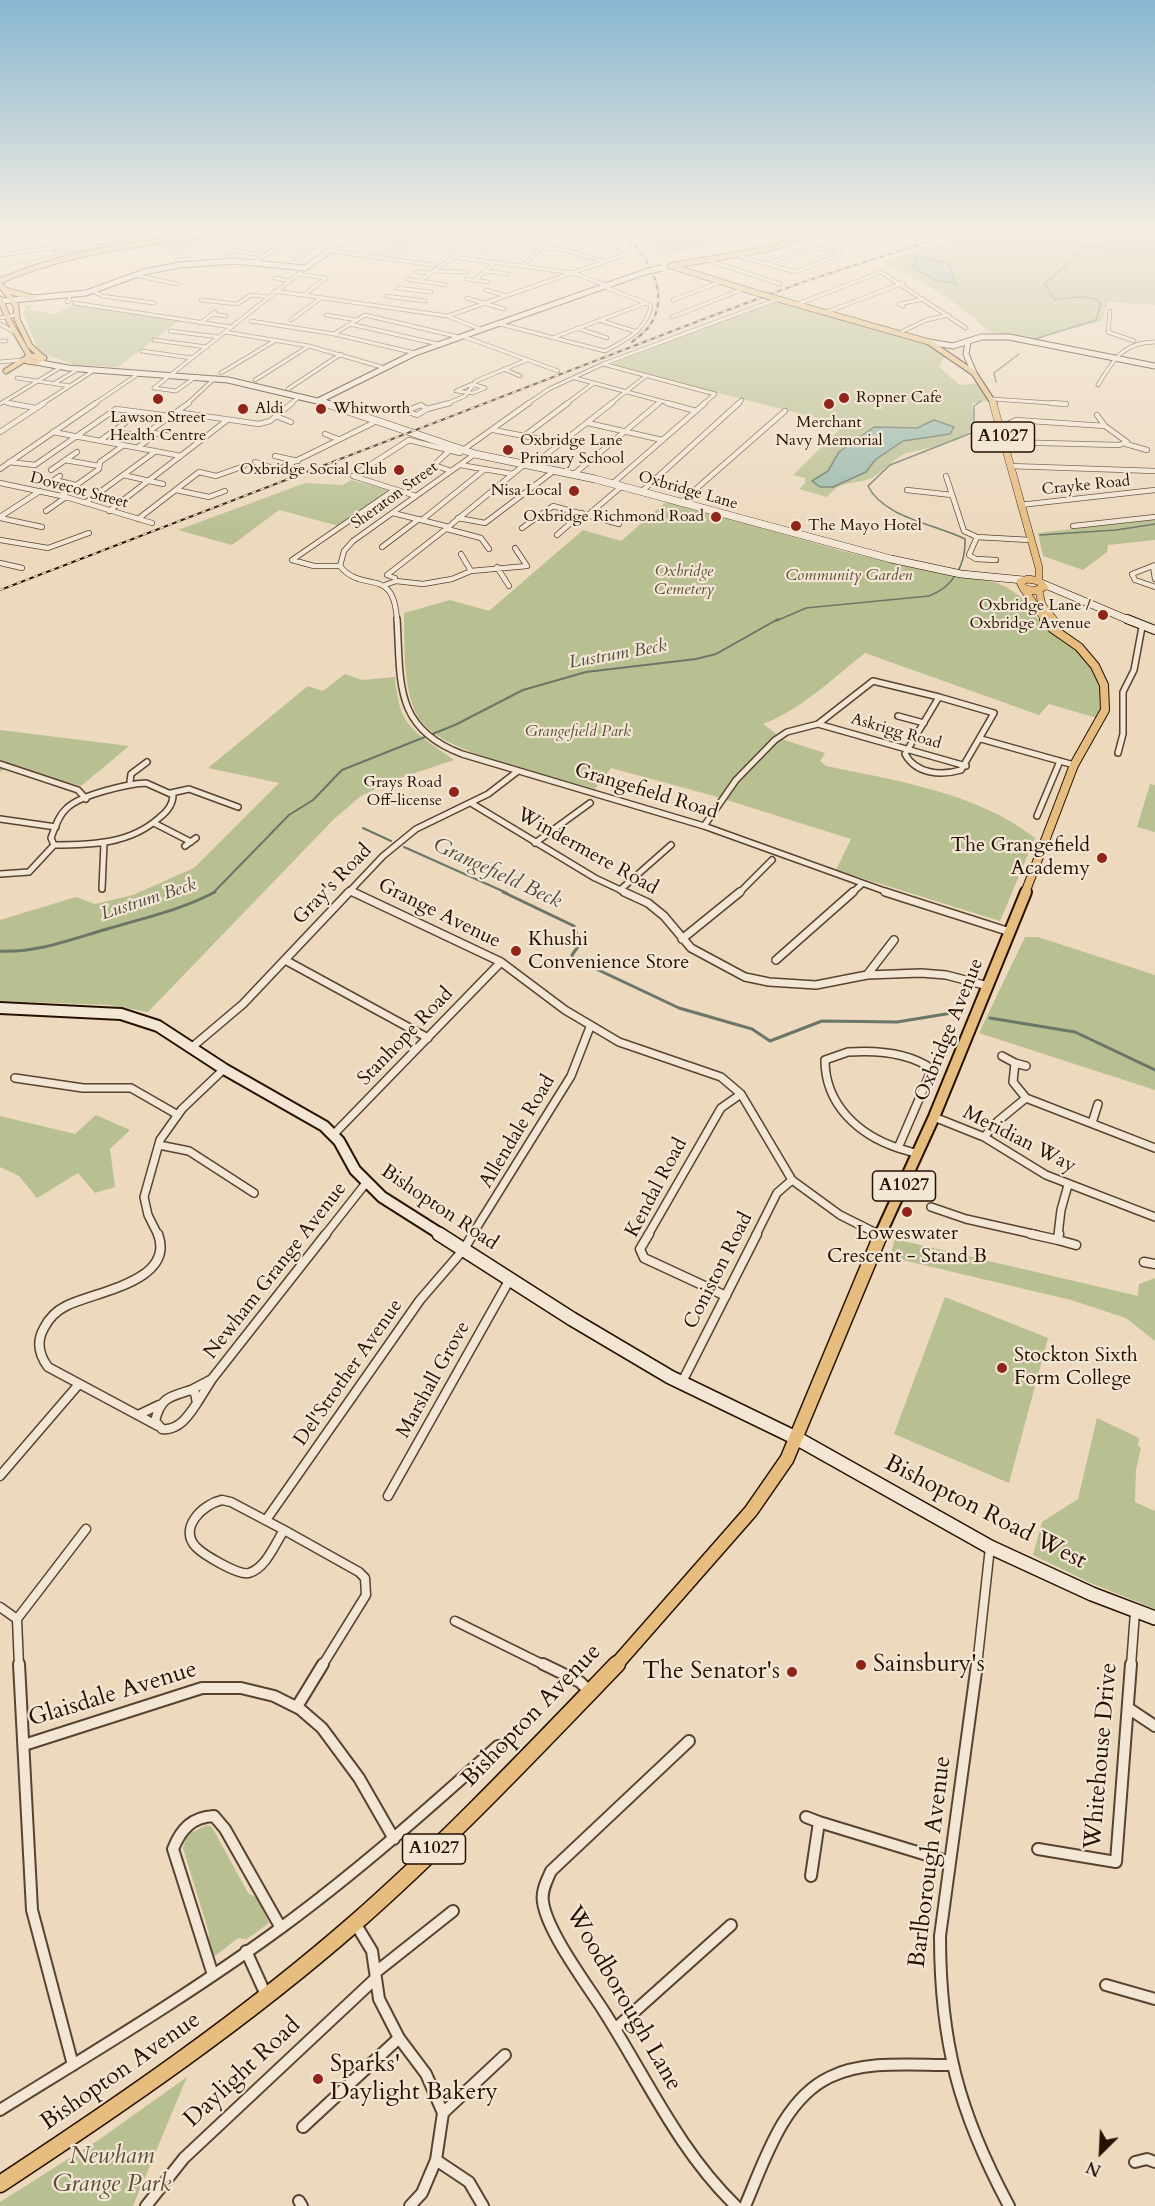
<!DOCTYPE html>
<style>
body{margin:0}
#map{position:relative;width:1155px;height:2206px;overflow:hidden;background:#ecd9be;font-family:Cardo,serif}
canvas{display:block}
.north{position:absolute;left:1071px;top:2122px;width:60px;height:60px;-webkit-text-stroke:4px #f3e6d5;paint-order:stroke;rotate:204deg;font-size:16px;font-weight:700;line-height:24px;text-align:center;color:#271101}
.north::after{content:'';display:block;margin:auto;width:21px;height:27px;background:#271101;clip-path:polygon(50% 0,100% 100%,50% 72%,0 100%)}
</style>
<div id="map">
<canvas width="1155" height="2206"></canvas>
<div class="north">N</div>
</div>
<script>
const g = document.querySelector('canvas').getContext('2d');
g.lineJoin = 'round';
function fill(path, color) {
  g.fillStyle = color;
  g.fill(path, 'evenodd');
}
function trace(path, color, width, dash) {
  g.strokeStyle = color;
  g.lineWidth = width;
  g.lineCap = dash ? 'butt' : 'round';
  g.setLineDash(dash || []);
  g.stroke(path);
}
function label(font, color, halo, rows, align = 'center') {
  g.font = font + ' Cardo,serif';
  g.lineWidth = 4.5;
  g.setLineDash([]);
  g.textBaseline = 'middle';
  g.strokeStyle = halo;
  g.fillStyle = color;
  for (const [text, x, y, turn = 0] of rows) {
    g.save();
    g.translate(x, y);
    g.rotate((+turn || 0) * Math.PI / 180);
    g.textAlign = isNaN(turn) ? turn : align;
    if (halo) g.strokeText(text, 0, 0);
    g.fillText(text, 0, 0);
    g.restore();
  }
}
fill(new Path2D(`
 M191,232H207L71,253L11,267L0,266L53,255L52,251L117,245Z
 M235,232H247L237,233L215,247L199,246L171,256L161,245Z
 M626,232H787L768,239L659,255L655,247L646,246Z
 M973,232H1155V305L1108,302L1102,321L1046,335L1037,342L1019,336L989,332C960,303 920,279 881,262Z
 M396,235L425,238L402,259L371,254L389,242L383,241L398,236Z
 M782,301L928,343L945,355L939,367L960,385L980,383L989,401L972,403C972,409 975,416 974,421C974,444 919,448 902,455C892,461 877,477 869,479C851,485 841,480 827,497L799,489L805,483V478L793,475L844,425L609,365L772,302Z
 M75,304L179,321L118,367L75,365L39,352L23,313L27,305H33L28,309L55,314Z
 M351,480L388,490L339,526L279,510L232,545L178,530L305,483L343,485Z
 M667,501L842,551L914,568L994,582L1006,587L1021,597L1040,622L1079,647L1104,685L1100,719L1049,704L1039,715L865,653C833,678 802,709 763,724L784,740L825,753L820,761L826,766C897,781 976,792 1035,838L1000,921L836,870L851,839L714,796L611,768L595,789C555,777 438,753 418,717C402,688 405,645 404,613L450,600L489,611L583,530L621,541Z
 M1155,519V540L1108,545L1107,552L1083,570L1043,556L1038,533Z
 M345,674L362,680L395,677C399,729 415,731 454,760L394,780L361,796L334,819L148,1012L110,1005L0,1001V920L76,897L95,904L133,895L194,868L279,783L208,768L308,686L323,691Z
 M0,730L129,746L81,786L8,766L0,772Z
 M1150,784L1155,785V832L1137,827Z
 M1025,937H1038L1155,975V1090L979,1033Z
 M96,1115L130,1130L110,1149L115,1187L95,1193L78,1173L37,1198L19,1176L0,1167V1116L75,1134Z
 M895,1239L1138,1296L1139,1284L1155,1278V1341L1126,1318L1071,1300L890,1257Z
 M945,1297L1048,1338L1009,1483L894,1434Z
 M1097,1418L1139,1438L1138,1446L1141,1448L1136,1470L1135,1502L1155,1511V1609L1093,1584L1033,1555L1042,1522L1078,1499Z
 M207,1825L212,1827L248,1893L257,1898L269,1923L247,1939L238,1938L215,1956L211,1954L208,1941L209,1933L183,1848L187,1835Z
 M187,2077L133,2206H0V2202L100,2139Z`), '#b8bf91');
const water = new Path2D(`
 M916,255L948,263L956,284L935,280L911,266L916,262L914,257Z
 M934,420L954,427L950,434L903,441L875,460L866,472L833,487H820L812,481L828,471L839,452L874,427L917,428Z`);
fill(water, '#99baad');
trace(water, '#6b7668', 1.5);
trace(new Path2D(`
 M1035,339L1096,320L1101,303C1091,293 1068,298 1055,300L1045,284L1085,247L1155,251
 M996,382L994,373L1019,354
 M1040,535L1116,530L1155,524
 M776,621L806,608L929,596C953,587 966,565 965,539C935,524 884,518 868,486L890,465L974,432V406L981,401`), '#6b7668', 1.5);
trace(new Path2D(`
 M363,828L391,841
 M404,847L507,893
 M213,893L289,815L313,800L342,770L455,725L523,690L586,672L696,659L716,654L778,619`), '#6b7668', 2);
trace(new Path2D(`
 M503,892L574,926L580,944L572,955L573,958L679,1008L752,1029L770,1041L822,1021L897,1022L952,1013
 M0,951C37,953 72,939 107,929C144,918 181,910 215,892
 M990,1018L1075,1032L1155,1070`), '#6b7668', 3);
const streetFar5 = new Path2D(`
 M575,231L593,236L624,255
 M435,232H439
 M814,232L840,237L869,232
 M884,232L899,237
 M292,236L341,242
 M350,236L380,240L397,232
 M853,236L873,245
 M427,237L457,241
 M259,242L280,244
 M233,251L265,255
 M330,251L434,265
 M0,255L122,239L146,232
 M226,255L240,246
 M736,255L795,272L841,254
 M453,257L573,273L606,285
 M453,257L448,248L469,232
 M295,259L322,240
 M472,259L491,244L502,242L569,251L604,262
 M704,259L780,284
 M177,260L188,259
 M254,262L302,232
 M767,264L815,247L841,254
 M522,266L553,237L572,231
 M433,271L467,272
 M486,271L508,274
 M417,272L430,273
 M298,274L326,278
 M134,275L177,284
 M275,278L290,281
 M407,279L446,285
 M466,279L488,282
 M475,280L496,262
 M420,281L453,257
 M397,288L431,292
 M486,290L507,296
 M94,291L102,296L154,303
 M275,291L447,316L480,329
 M304,295L326,278
 M386,296L425,301
 M467,298L504,309
 M201,300L237,304L251,295L268,297
 M673,300L720,282
 M67,302L70,300L69,296
 M74,303L231,327
 M798,304L881,272L966,328
 M903,306L899,304L924,299
 M1110,311L1108,332L1134,341
 M827,312L903,283
 M212,314L226,316
 M326,315L357,320
 M448,316L624,255
 M672,317L743,289
 M0,318L16,315
 M291,320L321,298
 M599,320L637,332
 M251,321L334,334L415,353
 M200,323L215,312
 M496,323L605,351C625,341 647,330 651,305L602,286
 M0,324L16,333
 M350,324L438,344
 M577,328L607,338
 M170,331L219,337
 M225,332L309,346L385,368
 M899,333L926,320L949,315
 M334,334L365,315L459,337
 M462,336L558,371
 M552,338L646,303
 M154,340L207,347
 M0,341H6
 M142,351L192,358
 M0,362L22,360
 M603,364L715,394
 M504,369L520,376
 M221,373L276,340
 M17,378L70,386
 M575,378L672,404
 M255,380L309,346
 M55,383L75,371
 M472,384L485,388L473,393L456,391Z
 M1098,385C1113,360 1123,342 1155,342
 M154,388L301,272
 M154,388L176,391L197,376
 M288,389L341,354
 M992,399L1066,404
 M3,402L17,404
 M0,404L61,367
 M42,404L96,369
 M94,404L141,372
 M187,404L215,378
 M290,404L299,397
 M446,404L465,396L476,381L527,360
 M527,404L549,389L603,364L778,299
 M566,404L594,383
 M610,404L646,376
 M657,404L661,401
 M703,404L715,394
 M737,404L742,400`);
const streetFar4 = new Path2D(`
 M8,403L36,408
 M667,403L696,411
 M1051,403L1066,404
 M421,405L427,409L417,415L406,411Z
 M427,409L450,403
 M353,410L372,411
 M176,412L259,424L270,421L292,403
 M1097,415L1105,426
 M276,416L291,422
 M588,423L662,440
 M493,430L561,443
 M0,432L44,403
 M53,432L181,456
 M113,432L143,436
 M148,432L175,437
 M325,434L338,439
 M524,436L568,403
 M101,440L125,423
 M1004,442L1119,445L1127,442L1105,426L1016,420L1008,424L1012,442
 M1126,444L1147,450
 M138,447L147,441L143,438L144,435L189,403
 M463,450L529,403
 M449,451L434,465L451,471
 M275,456L298,461
 M65,460L99,466
 M9,462L35,465L116,409L170,416
 M255,462L278,470
 M460,465L513,474
 M533,465L612,403
 M1010,466L1155,471
 M0,469L96,403
 M51,470L77,452
 M273,472L373,423
 M574,474L659,403
 M123,475L163,484
 M60,476L54,480L76,485
 M353,476L409,440L460,453
 M353,476L416,496
 M946,476L964,531L977,537L1030,540
 M0,483L66,497L152,523
 M612,484L705,403
 M176,490L209,497L225,491
 M907,490L952,495
 M641,492L739,403
 M61,496L99,469L100,462L124,445
 M85,503L156,451
 M680,503L785,411
 M1020,505L1155,490
 M46,511L66,497
 M109,511L226,421
 M393,513L449,527
 M588,515L622,486
 M0,517L40,491
 M0,518L42,527
 M458,518L485,523L555,470
 M138,519L199,472L216,476L244,466
 M422,520L484,470
 M453,523L525,464
 M1073,526L1155,517
 M522,528L553,506L619,524
 M447,529L481,538L489,549
 M557,535L582,513
 M977,537L969,555L976,559L996,560
 M0,540L48,548L89,533
 M382,547L419,519
 M461,554L471,571
 M292,560L394,490
 M292,560L314,566H340
 M0,563L22,568
 M1155,565L1132,574L1135,580L1155,587
 M340,566C363,595 394,564 397,621
 M340,566L344,551L353,541L475,454
 M1153,566L1155,579
 M497,567L509,586
 M395,578L387,575L451,525
 M385,585L396,581L423,584L452,579L471,571L527,566L515,548`);
const streetFar3 = new Path2D(`
 M397,619C401,682 393,728 462,754L704,826L890,893
 M939,697L994,713L961,770C941,776 916,774 905,754Z
 M898,716L924,723
 M818,724L966,766
 M981,739L1074,765
 M1118,753L1123,734V692L1134,670L1142,627
 M0,764L78,790L86,799
 M130,782L131,774L147,762
 M146,783L173,795C173,805 167,812 159,818C130,844 92,845 54,845L51,838C55,828 58,816 66,809C79,795 127,784 146,783Z
 M171,793L189,789L238,807
 M471,803L595,878L627,893
 M1037,816L1060,761
 M0,819L56,827
 M154,823L191,842
 M704,826L736,780L775,740L787,732L818,724L873,681L939,697
 M535,843L590,803
 M185,846L196,838
 M0,874L29,872L54,845
 M102,889L104,843
 M350,890L356,893
 M620,890L671,845
 M348,893L383,856L416,829L488,794L518,771
 M739,893L772,860
 M852,893L862,884`);
const streetFar2 = new Path2D(`
 M353,892L501,962L565,1010L619,1042L721,1077L741,1094L792,1180L840,1215L880,1235
 M624,892L648,903L664,916L691,948L745,977L769,982L816,985L867,975L921,973L946,975L988,986
 M885,892L1010,932
 M682,939L740,892
 M285,960L428,1038
 M776,960L853,892
 M867,975L894,940
 M191,1048L243,1004L349,892
 M848,1052C877,1050 908,1052 932,1069L898,1148C859,1135 825,1105 825,1060Z
 M1002,1056L1015,1063L1013,1082L1026,1098
 M1015,1063L1026,1066
 M15,1078L83,1088H131L178,1115
 M934,1117L984,1137L1046,1175L1155,1217
 M1092,1123L1098,1104
 M334,1134L501,962
 M984,1137L998,1121L1026,1098L1155,1148
 M159,1145L189,1151L254,1193
 M898,1148L918,1154
 M931,1207L966,1219L1037,1235
 M158,1235L148,1215L144,1197L160,1140L182,1109L224,1069
 M325,1235L366,1183
 M472,1235L571,1076L590,1027
 M648,1235L721,1108L741,1094
 M756,1235L777,1193L792,1180
 M1058,1235L1061,1210L1068,1185`);
const streetFar1 = new Path2D(`
 M158,1234C176,1282 93,1292 66,1306C56,1311 49,1318 44,1328C36,1342 39,1355 48,1367L158,1426
 M649,1234L640,1249L644,1258L726,1296
 M877,1234L881,1236
 M1031,1234L1058,1240
 M1059,1234L1058,1240L1076,1245
 M1144,1262L1155,1264
 M682,1382L757,1234
 M191,1390L210,1380
 M191,1390L195,1393L197,1403C189,1415 179,1431 162,1429L155,1421C161,1397 169,1397 191,1390Z
 M197,1403L212,1379L326,1234
 M138,1415L159,1405
 M0,1476L79,1384
 M388,1496L510,1279
 M222,1500L231,1502L284,1530C275,1544 266,1568 249,1573C239,1576 204,1555 196,1547C178,1528 203,1504 222,1500Z
 M266,1520L420,1300L464,1249L473,1234
 M284,1530L359,1572L365,1578L366,1595L322,1666
 M0,1607L17,1619L19,1666
 M17,1619L86,1529
 M455,1621L546,1666
 M977,1666L990,1547
 M1131,1666L1135,1612`);
const street = new Path2D(`
 M19,1664L32,1910L73,2065
 M543,1664L580,1682L590,1692
 M977,1664L940,1936C940,2042 959,2113 1009,2206
 M298,1705L323,1664
 M1128,1708L1155,1726
 M689,1741L551,1871C547,1880 541,1891 543,1902C547,1932 588,1986 605,2013C647,2079 679,2151 736,2206
 M24,1745L202,1688H241L274,1696L300,1709L322,1728L359,1778L394,1839
 M806,1817L819,1822
 M1038,1849L1116,1862L1131,1664
 M811,1876L819,1822L950,1862
 M355,1923L372,1951L379,1999L399,2038L426,2074L443,2113L436,2160L422,2193L410,2206
 M246,1951L266,1995
 M376,1972L453,1911
 M213,1975L173,1849C181,1829 192,1817 214,1816L225,1829L281,1928
 M1106,1985L1155,1999
 M615,2029L731,1925
 M0,2110C95,2051 192,1993 282,1927C358,1871 428,1809 498,1746
 M443,2113L505,2055
 M303,2127L399,2038
 M436,2160L469,2182L483,2206
 M1135,2162L1147,2159L1155,2162
 M299,2201L302,2206
 M146,2206L184,2158L376,1978
 M745,2206C764,2162 783,2099 830,2077C865,2060 911,2065 949,2065`);
const secondaryFar4 = new Path2D(`
 M2,301L86,293L144,272L180,265L234,261L305,268L356,232
 M929,342L953,346L981,337H1009L1155,366
 M968,342L966,354L974,373
 M36,362L68,368L228,380L330,404
 M318,401L415,353L645,272`);
const secondaryFar3 = new Path2D(`
 M324,403L475,454L595,479L891,559L961,574L1023,580
 M1041,583L1131,621`);
const secondaryFar2 = new Path2D(`
 M1127,619L1155,630`);
const secondaryFar1 = new Path2D(`
 M0,1008L121,1014L158,1026L224,1069L324,1126L339,1141L355,1170L382,1197L442,1235`);
const secondary = new Path2D(`
 M439,1234L572,1319L670,1377L798,1439L990,1547L1092,1594L1155,1618`);
const primaryFar5 = new Path2D(`
 M670,266L768,249L818,232
 M671,266L760,294
 M0,281C72,249 149,243 226,232
 M0,284L16,306L17,319L30,346L41,356
 M5,290L34,298
 M771,297L929,342L974,373L994,404
 M0,299L9,321L29,355L27,358
 M6,371L30,356L44,358L36,362L27,361V358`);
const primaryFar4 = new Path2D(`
 M993,403L1039,568V581
 M1028,579L1039,581L1044,587L1034,591L1023,588L1020,582Z
 M1023,588L1046,621
 M1039,591L1042,605L1054,620`);
const primaryFar3 = new Path2D(`
 M1025,893L1074,765L1105,710L1104,685L1095,666L1079,647L1053,629L1044,619`);
const primaryFar2 = new Path2D(`
 M880,1235L934,1117L1026,892`);
const primaryFar1 = new Path2D(`
 M615,1666L751,1511L787,1459L881,1234`);
const primary = new Path2D(`
 M0,2184C123,2103 244,2020 355,1923C446,1843 533,1751 617,1664`);
trace(streetFar5, '#584330', 4.5);
trace(streetFar4, '#584330', 6);
trace(streetFar3, '#584330', 8);
trace(streetFar2, '#584330', 10);
trace(streetFar1, '#584330', 11);
trace(street, '#584330', 14);
trace(secondaryFar4, '#271101', 7);
trace(secondaryFar3, '#271101', 8);
trace(secondaryFar2, '#271101', 10);
trace(secondaryFar1, '#271101', 14);
trace(secondary, '#271101', 16);
trace(primaryFar5, '#271101', 7);
trace(primaryFar4, '#271101', 8);
trace(primaryFar3, '#271101', 10);
trace(primaryFar2, '#271101', 14);
trace(primaryFar1, '#271101', 16);
trace(primary, '#271101', 19);
trace(streetFar5, '#f3e6d5', 3);
trace(streetFar4, '#f3e6d5', 4.5);
trace(streetFar3, '#f3e6d5', 5);
trace(streetFar2, '#f3e6d5', 7);
trace(streetFar1, '#f3e6d5', 8);
trace(street, '#f3e6d5', 10);
trace(secondaryFar4, '#f3e6d5', 5);
trace(secondaryFar3, '#f3e6d5', 7);
trace(secondaryFar2, '#f3e6d5', 8);
trace(secondaryFar1, '#f3e6d5', 10);
trace(secondary, '#f3e6d5', 13);
trace(primaryFar5, '#e6bc7f', 5);
trace(primaryFar4, '#e6bc7f', 7);
trace(primaryFar3, '#e6bc7f', 8);
trace(primaryFar2, '#e6bc7f', 10);
trace(primaryFar1, '#e6bc7f', 13);
trace(primary, '#e6bc7f', 16);
const rail = new Path2D(`
 M617,232C645,247 670,291 652,322C648,330 640,336 632,342
 M0,590L709,317L803,282L958,232`);
trace(rail, '#271101', 2);
trace(rail, '#f3e6d5', 1.5, [4.5]);
const secondaryBridge = new Path2D(`
 M645,272L662,268`);
const primaryBridge = new Path2D(`
 M760,294L771,297`);
trace(secondaryBridge, '#271101', 7, []);
trace(primaryBridge, '#271101', 7, []);
trace(secondaryBridge, '#f3e6d5', 5);
trace(primaryBridge, '#e6bc7f', 5);
const sky = g.createLinearGradient(0, 0, 0, 540);
sky.addColorStop(0, '#88b6d0');
sky.addColorStop(0.43, '#f6eee2');
sky.addColorStop(1, '#f6eee200');
g.fillStyle = sky;
g.fillRect(0, 0, 1155, 540);
for (const [x, y, r, color] of [
 [844,398,6,"#8f2418"],
 [158,399,6,"#8f2418"],
 [829,404,6,"#8f2418"],
 [243,409,6,"#8f2418"],
 [321,409,6,"#8f2418"],
 [508,450,6,"#8f2418"],
 [399,470,6,"#8f2418"],
 [574,491,6,"#8f2418"],
 [716,517,6,"#8f2418"],
 [796,526,6,"#8f2418"],
 [1103,615,6,"#8f2418"],
 [454,792,6,"#8f2418"],
 [1102,858,6,"#8f2418"],
 [516,951,6,"#8f2418"],
 [907,1212,6,"#8f2418"],
 [1002,1368,6,"#8f2418"],
 [861,1665,6,"#8f2418"],
 [792,1672,6,"#8f2418"],
 [318,2079,6,"#8f2418"]
]) {
  const dot = new Path2D();
  dot.arc(x, y, r, 0, 2 * Math.PI);
  g.fillStyle = color;
  g.fill(dot);
  trace(dot, '#f3e6d5', 2);
}
label('16px', '#271101', '#f3e6d5', [
 ["Ropner Cafe",856,398],
 ["Aldi",255,409],
 ["Whitworth",333,409],
 ["Lawson Street",158,418,"center"],
 ["Health Centre",158,436,"center"],
 ["Merchant",829,423,"center"],
 ["Navy Memorial",829,441,"center"],
 ["Oxbridge Lane",520,441],
 ["Primary School",520,459],
 ["Oxbridge Social Club",387,470,"right"],
 ["Nisa Local",562,491,"right"],
 ["Oxbridge Richmond Road",704,517,"right"],
 ["The Mayo Hotel",808,526],
 ["Oxbridge Lane /",1091,606,"right"],
 ["Oxbridge Avenue",1091,624,"right"],
 ["Grays Road",442,783,"right"],
 ["Off-license",442,801,"right"]
], 'left');
label('16px', '#271101', '#f3e6d5', [
 ["Crayke Road",1086,486,-6],
 ["Dovecot Street",79,491,15],
 ["Oxbridge Lane",688,491,16],
 ["Sheraton Street",395,496,-36],
 ["Askrigg Road",896,732,16]
]);
label('italic 16px', '#5a4e33', '#f3e6d5', [
 ["Oxbridge",684,572],
 ["Cemetery",684,590],
 ["Community Garden",849,576],
 ["Grangefield Park",578,732]
]);
for (const [x, y, w] of [
 [1003,437,63],
 [904,1186,63],
 [434,1849,63]
]) {
  const box = new Path2D();
  box.roundRect(x - w / 2, y - 15, w, 30, 4.5);
  g.fillStyle = '#f3e6d5';
  g.fill(box);
  trace(box, '#271101', 1.5);
}
label('bold 18px', '#271101', null, [
 ["A1027",1003,437],
 ["A1027",904,1186],
 ["A1027",434,1849]
]);
label('italic 18px', '#4f4c3d', '#f3e6d5', [
 ["Lustrum Beck",618,655,-10],
 ["Lustrum Beck",149,900,-18]
]);
label('20px', '#271101', '#f3e6d5', [
 ["Grangefield Road",646,792,17],
 ["Windermere Road",587,852,29],
 ["Gray's Road",333,885,-46],
 ["Grange Avenue",439,914,26],
 ["Oxbridge Avenue",950,1030,-68],
 ["Stanhope Road",406,1037,-46],
 ["Allendale Road",518,1132,-59],
 ["Meridian Way",1019,1140,27],
 ["Kendal Road",657,1188,-62],
 ["Bishopton Road",439,1208,34],
 ["Newham Grange Avenue",276,1271,-52],
 ["Coniston Road",719,1271,-63],
 ["Del'Strother Avenue",349,1373,-55],
 ["Marshall Grove",434,1380,-61]
]);
label('20px', '#271101', '#f3e6d5', [
 ["The Grangefield",1090,846,"right"],
 ["Academy",1090,869,"right"],
 ["Khushi",528,940],
 ["Convenience Store",528,963],
 ["Loweswater",907,1234,"center"],
 ["Crescent - Stand B",907,1257,"center"],
 ["Stockton Sixth",1014,1356],
 ["Form College",1014,1379]
], 'left');
label('italic 21px', '#4f4c3d', '#f3e6d5', [
 ["Grangefield Beck",497,874,25]
]);
label('24px', '#271101', '#f3e6d5', [
 ["Bishopton Road West",985,1513,27],
 ["Glaisdale Avenue",113,1695,-17],
 ["Bishopton Avenue",532,1716,-46],
 ["Whitehouse Drive",1102,1756,-85],
 ["Barlborough Avenue",931,1862,-83],
 ["Woodborough Lane",623,1999,60],
 ["Bishopton Avenue",121,2072,-35],
 ["Daylight Road",243,2073,-43]
]);
label('24px', '#271101', '#f3e6d5', [
 ["Sainsbury's",873,1665],
 ["The Senator's",780,1672,"right"],
 ["Sparks'",330,2065],
 ["Daylight Bakery",330,2093]
], 'left');
label('italic 24px', '#5a4e33', '#f3e6d5', [
 ["Newham",112,2157],
 ["Grange Park",112,2185]
]);
</script>
